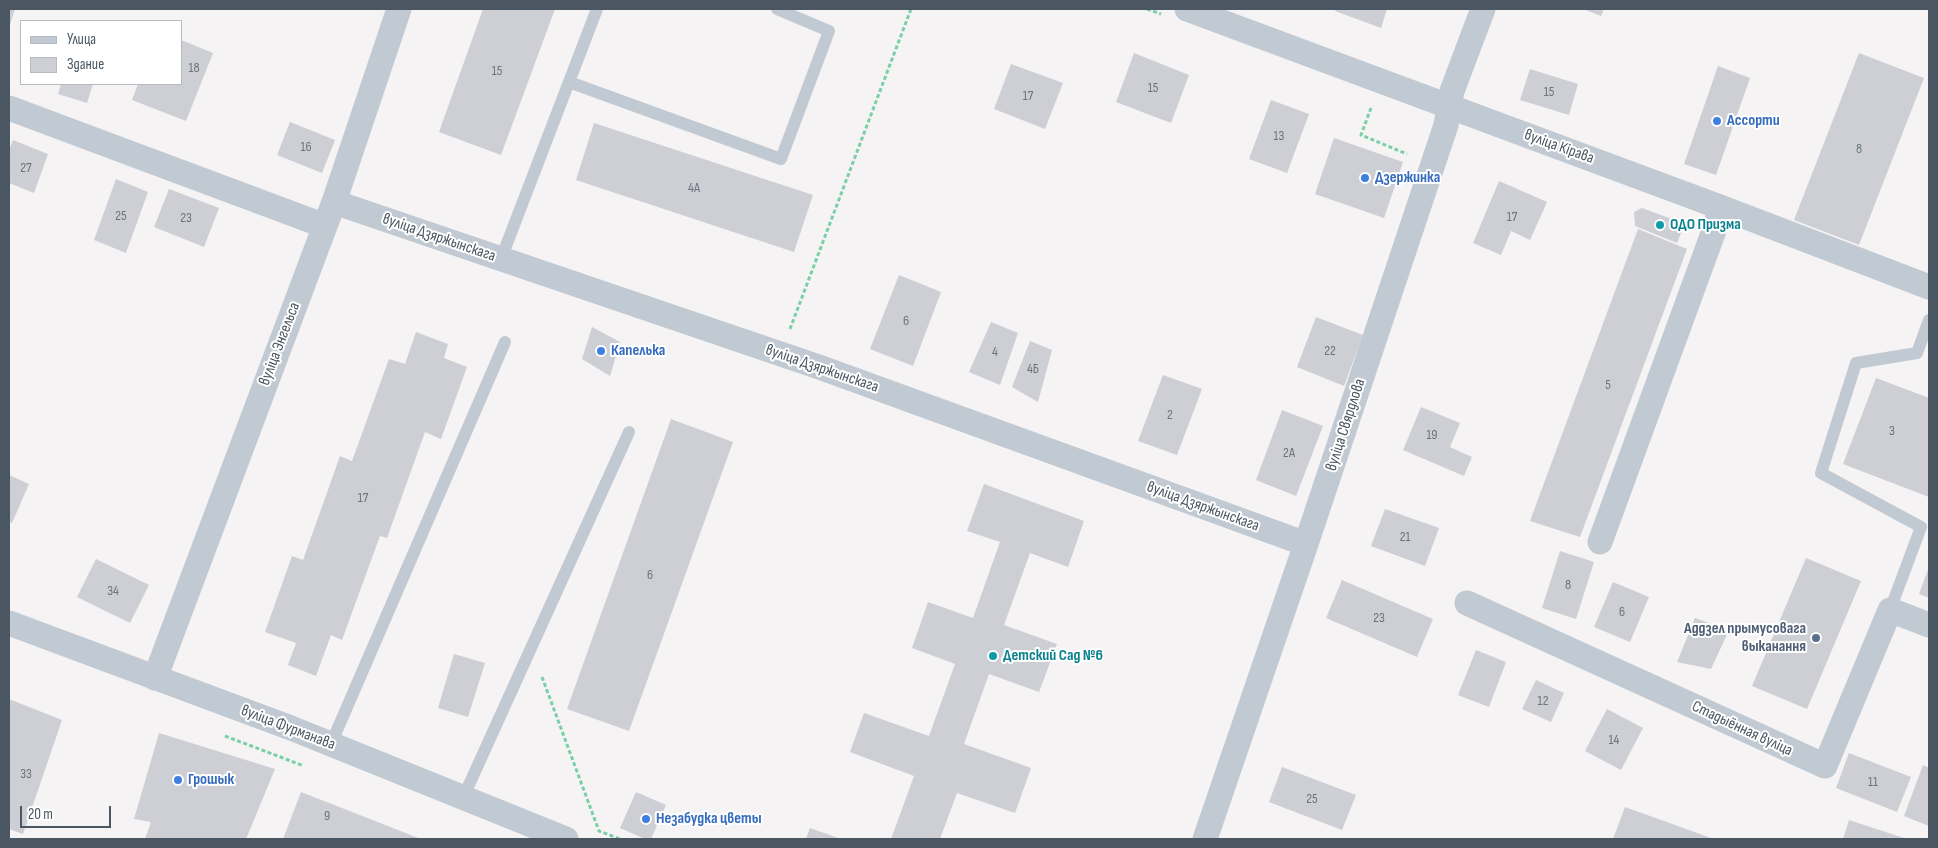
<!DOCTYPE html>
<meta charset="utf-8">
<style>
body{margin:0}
#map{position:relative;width:1938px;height:848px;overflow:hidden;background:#f5f3f3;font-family:"Sofia Sans Condensed",sans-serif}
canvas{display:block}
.frame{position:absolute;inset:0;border:10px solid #4a5661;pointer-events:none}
.legend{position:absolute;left:20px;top:20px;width:162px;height:65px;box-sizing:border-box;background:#fff;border:1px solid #b7bbc0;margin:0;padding:6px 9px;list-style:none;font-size:15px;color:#4a5661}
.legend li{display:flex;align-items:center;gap:10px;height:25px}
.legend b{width:25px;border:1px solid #b7bbc0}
.scale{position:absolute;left:20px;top:806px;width:91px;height:22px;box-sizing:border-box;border:2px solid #4a5661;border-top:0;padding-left:6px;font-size:15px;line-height:18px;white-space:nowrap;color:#4a5661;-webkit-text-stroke:4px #fff;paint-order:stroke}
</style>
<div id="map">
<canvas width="1938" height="848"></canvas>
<div class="frame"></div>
<ul class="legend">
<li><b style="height:6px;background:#c1cad2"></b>Улица</li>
<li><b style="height:14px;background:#cdcfd5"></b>Здание</li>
</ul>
<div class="scale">20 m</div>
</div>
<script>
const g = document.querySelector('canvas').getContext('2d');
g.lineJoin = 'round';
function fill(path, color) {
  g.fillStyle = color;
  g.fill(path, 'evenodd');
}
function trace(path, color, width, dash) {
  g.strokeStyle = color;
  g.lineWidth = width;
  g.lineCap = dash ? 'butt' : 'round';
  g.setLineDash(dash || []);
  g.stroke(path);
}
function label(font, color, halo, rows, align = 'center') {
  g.font = font + ' "Sofia Sans Condensed",sans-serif';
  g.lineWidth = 4;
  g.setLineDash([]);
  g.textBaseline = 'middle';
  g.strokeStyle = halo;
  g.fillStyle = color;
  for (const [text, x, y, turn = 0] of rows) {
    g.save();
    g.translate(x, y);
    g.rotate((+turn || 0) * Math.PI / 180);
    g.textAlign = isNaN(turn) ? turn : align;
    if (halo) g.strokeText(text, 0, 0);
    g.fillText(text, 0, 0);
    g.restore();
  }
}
fill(new Path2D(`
 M9,9H15L9,28Z
 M483,9H555L501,155L439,132Z
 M1336,9H1387L1381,28L1335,11Z
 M1583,9H1604L1601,16Z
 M181,40L213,53L186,121L132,100L138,84H181Z
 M1134,53L1189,75L1171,123L1116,102Z
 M1859,53L1924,78L1859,245L1794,220Z
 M1011,64L1063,83L1045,129L994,109Z
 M1718,66L1750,78L1716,175L1684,164Z
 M1530,69L1578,84L1569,115L1520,100Z
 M61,84H93L87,103L58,94Z
 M1271,100L1309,114L1287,173L1249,159Z
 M290,122L335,140L322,173L277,155Z
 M594,123L813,195L794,252L576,180Z
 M1334,138L1403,162L1384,218L1315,194Z
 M13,140L48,154L34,193L9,183V150Z
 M116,179L148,192L126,253L94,240Z
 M1499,181L1547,202L1530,240L1511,231L1501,255L1473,243Z
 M169,189L219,208L204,247L154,227Z
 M1642,208L1685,224L1677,243L1635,226L1634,212Z
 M1638,229L1687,249L1580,537L1530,521Z
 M899,275L941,292L913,366L870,349Z
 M1316,317L1363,335L1344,386L1297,367Z
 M991,322L1018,333L1000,385L969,372Z
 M592,327L620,342L610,376L582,359Z
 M416,332L448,344L444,358L467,367L441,439L425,432L387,538L380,536L342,640L331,635L316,676L288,665L296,643L265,632L292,556L303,560L340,456L352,461L389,359L405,364Z
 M1030,341L1052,350L1038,402L1012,387Z
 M1163,375L1202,389L1177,455L1138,441Z
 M1876,378L1929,398V497L1843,464Z
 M1421,407L1460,423L1450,447L1472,457L1464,476L1403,450Z
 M1282,410L1323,426L1296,496L1256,480Z
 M671,419L733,442L629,731L567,709Z
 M9,475L29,484L12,523L9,522Z
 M984,484L1084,521L1068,567L1030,553L1004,625L1057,644L1039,692L989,674L964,744L1031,768L1015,813L957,793L940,839H891L914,776L850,752L864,713L929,736L955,664L912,648L928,602L973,618L1000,542L967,531Z
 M1385,509L1439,528L1425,566L1371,546Z
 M1560,551L1594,562L1576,619L1542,608Z
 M1806,558L1861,581L1807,709L1752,686Z
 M96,559L149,585L130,623L77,597Z
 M1929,567V598L1919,594Z
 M1342,580L1433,619L1417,657L1326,618Z
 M1613,582L1649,597L1630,642L1594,627Z
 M1695,618L1729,630L1711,669L1677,662Z
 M1476,650L1506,662L1489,707L1458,695Z
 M454,654L485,663L468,717L438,708Z
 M1536,680L1564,693L1551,722L1522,709Z
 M9,699L62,720L23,834L9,829Z
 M1607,709L1643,728L1621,770L1585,751Z
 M159,733L275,769L246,839H145L151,822L134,819Z
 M1849,753L1911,777L1897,812L1836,788Z
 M1923,765L1929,768V826L1904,816Z
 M1282,767L1356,795L1342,830L1269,802Z
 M301,792L421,839H283Z
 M636,792L666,805L651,839H645L620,828Z
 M1625,807L1714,839H1613Z
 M1849,820L1907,839H1843Z
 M810,828L841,839H806Z`), '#cdcfd5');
trace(new Path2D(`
 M1147,9L1161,14
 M1371,108L1361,135L1407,154
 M790,329L911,9
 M542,677L599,831L620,839
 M225,736L304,766`), '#7ad0a6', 3, [4, 2.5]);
trace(new Path2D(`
 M569,82L781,159L829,31L777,9
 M501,259L597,9
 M1890,610L1921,527L1821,473L1856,363L1917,353L1929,320
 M331,744L505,342
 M463,798L629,432`), '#c1cad2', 12);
trace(new Path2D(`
 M1187,9L1720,207L1929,287
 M9,108L325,226
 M334,202L819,367L1306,544
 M1600,542L1716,225L1720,207
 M1467,603L1825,766L1890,610L1929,625
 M9,623L291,728L566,839
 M155,678L334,202L399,9
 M1205,839L1306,544L1446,125L1452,91L1483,9`), '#c1cad2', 25);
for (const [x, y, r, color] of [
 [1717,121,5,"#3f7fe0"],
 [1365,178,5,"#3f7fe0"],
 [1660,225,5,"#0f9aa8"],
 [601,351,5,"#3f7fe0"],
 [1816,638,5,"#5c6f8a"],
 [993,656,5,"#0f9aa8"],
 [178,780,5,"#3f7fe0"],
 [646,819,5,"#3f7fe0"]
]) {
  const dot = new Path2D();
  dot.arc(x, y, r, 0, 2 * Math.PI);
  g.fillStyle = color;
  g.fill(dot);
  trace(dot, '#fff', 2);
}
label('14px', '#6b747e', null, [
 ["18",194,68],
 ["15",497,71],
 ["15",1153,88],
 ["15",1549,92],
 ["17",1028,96],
 ["13",1279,136],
 ["16",306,147],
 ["8",1859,149],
 ["27",26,168],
 ["4А",694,188],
 ["25",121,216],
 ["17",1512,217],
 ["23",186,218],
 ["6",906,321],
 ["22",1330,351],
 ["4",995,352],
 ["4Б",1033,369],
 ["5",1608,385],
 ["2",1170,415],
 ["3",1892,431],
 ["19",1432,435],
 ["2А",1289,453],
 ["17",363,498],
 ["21",1405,537],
 ["6",650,575],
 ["8",1568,585],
 ["34",113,591],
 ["6",1622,612],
 ["23",1379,618],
 ["12",1543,701],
 ["14",1614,740],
 ["33",26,774],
 ["11",1873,782],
 ["25",1312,799],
 ["9",327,816]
]);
label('bold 16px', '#366cbe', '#fff', [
 ["Ассорти",1727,121],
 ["Дзержинка",1375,178],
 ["Капелька",611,351],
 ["Грошык",188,780],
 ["Незабудка цветы",656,819]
], 'left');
label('16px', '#4a5661', '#fff', [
 ["вуліца Кірава",1559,147,20],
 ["вуліца Дзяржынскага",439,238,19],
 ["вуліца Энгельса",280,344,-69],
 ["вуліца Дзяржынскага",822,369,19],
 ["вуліца Свярдлова",1346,425,-72],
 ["вуліца Дзяржынскага",1203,507,20],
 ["вуліца Фурманава",288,728,21],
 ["Стадыённая вуліца",1742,729,25]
]);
label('bold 16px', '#0d838f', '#fff', [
 ["ОДО Призма",1670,225],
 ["Детский Сад №6",1003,656]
], 'left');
label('bold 16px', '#4e5e75', '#fff', [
 ["Аддзел прымусовага",1806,629],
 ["выканання",1806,647]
], 'right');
</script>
